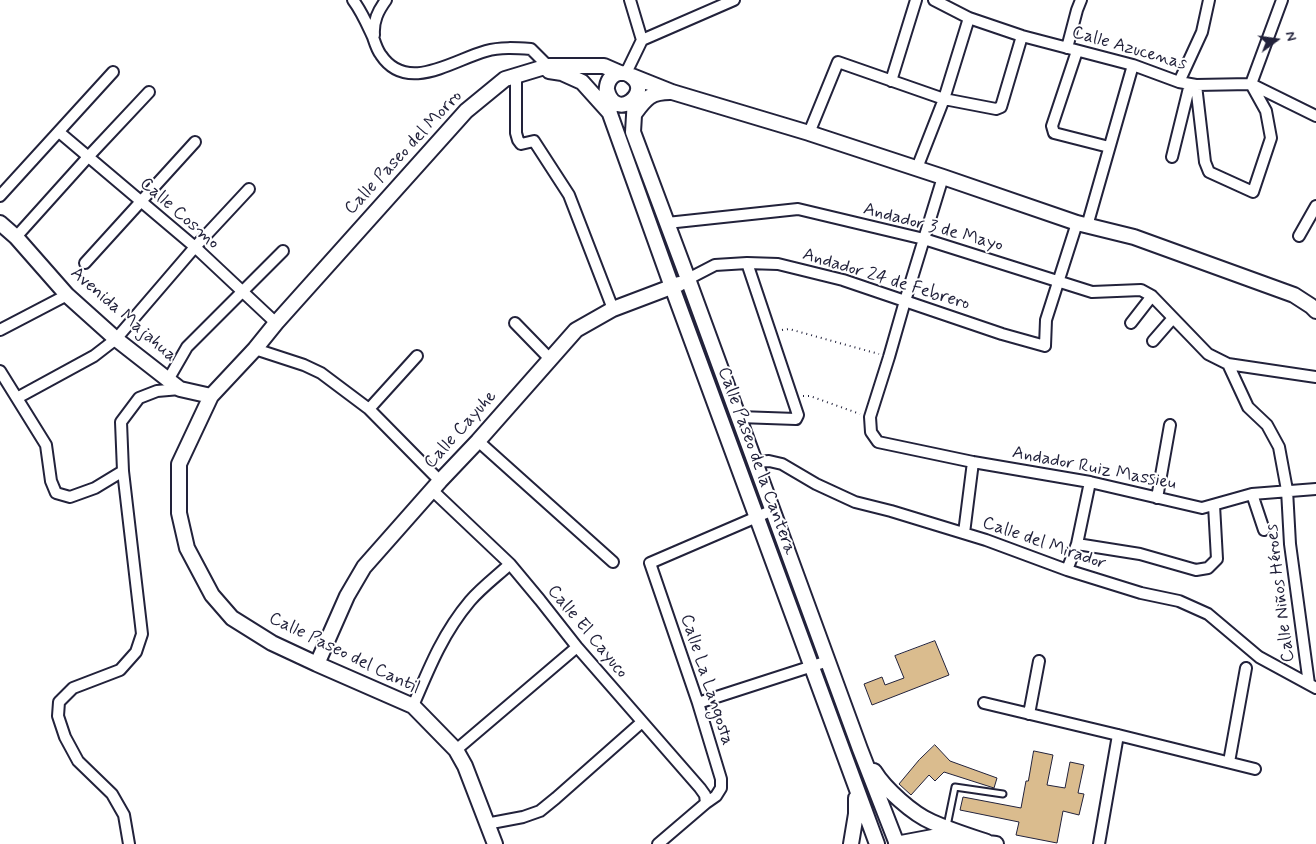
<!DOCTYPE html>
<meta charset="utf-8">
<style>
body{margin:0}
#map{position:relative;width:1316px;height:844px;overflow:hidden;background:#fff;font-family:Mynerve,sans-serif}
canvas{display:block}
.north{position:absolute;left:1251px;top:15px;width:50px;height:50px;-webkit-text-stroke:4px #fff;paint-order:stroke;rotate:76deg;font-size:14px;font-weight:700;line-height:20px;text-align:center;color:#22223b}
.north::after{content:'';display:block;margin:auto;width:18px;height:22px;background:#22223b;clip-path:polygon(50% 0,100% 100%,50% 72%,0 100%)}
</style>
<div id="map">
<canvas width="1316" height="844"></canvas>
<div class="north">N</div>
</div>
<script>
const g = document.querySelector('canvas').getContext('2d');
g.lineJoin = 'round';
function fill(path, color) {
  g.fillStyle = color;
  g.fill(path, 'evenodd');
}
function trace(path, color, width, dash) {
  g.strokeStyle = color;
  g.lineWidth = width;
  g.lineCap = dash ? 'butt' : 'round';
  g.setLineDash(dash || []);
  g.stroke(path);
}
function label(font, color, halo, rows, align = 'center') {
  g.font = font + ' Mynerve,sans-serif';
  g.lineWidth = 4;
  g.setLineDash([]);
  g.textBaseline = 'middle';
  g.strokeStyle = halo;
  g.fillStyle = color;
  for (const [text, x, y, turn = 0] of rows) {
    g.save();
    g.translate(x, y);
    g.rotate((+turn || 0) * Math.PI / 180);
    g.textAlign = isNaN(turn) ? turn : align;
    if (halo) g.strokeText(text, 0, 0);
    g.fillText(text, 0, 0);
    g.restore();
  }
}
const building = new Path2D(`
 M935,641L949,675L872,705L864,684L882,677L885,685L904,678L895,656Z
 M935,745L950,761L997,778L994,788L944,772L935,781L929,775L911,795L899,784L919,760Z
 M1034,751L1053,755L1047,785L1065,788L1070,762L1084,765L1078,793L1084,794L1079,815L1063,811L1057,843L1016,835L1019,822L960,810L963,797L1021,808L1026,781H1028Z`);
fill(building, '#dabc8e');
trace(building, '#22223b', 1);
const lane = new Path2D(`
 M947,826L955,787L1003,794`);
const street = new Path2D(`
 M353,0C362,12 367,24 373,37C375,43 377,50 381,55C407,94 453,60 486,51C500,47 516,48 531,49L548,66L549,70
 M630,0L642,40
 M934,0L969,18L1022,36L1133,65L1179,82L1196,85L1251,84L1316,116
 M374,35C373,21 378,11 386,0
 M1067,48L1077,10L1081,0
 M1077,51L1052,126L1054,133L1109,147
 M626,73L642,40L734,0
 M516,75V133L518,140L521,144L534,141L569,195L613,309
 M891,81L916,0
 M1179,82L1202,32L1209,0
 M1196,85L1205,162L1209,172L1253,192L1271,138L1266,111L1251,84L1282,0
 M59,132L195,247L276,323
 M809,133L838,62L944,99L996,109L1001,107L1022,36
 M1172,157L1190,84
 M917,168L944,99L969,18
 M943,177L905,301L889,357L870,417L871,432L878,442L973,462L1090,482L1202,508L1252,494L1316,489
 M0,196L113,72
 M667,223L798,209L924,239L1092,292L1141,290L1152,296L1208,354L1228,364L1316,377
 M1087,226L1133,65
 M1299,236L1316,206
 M16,237L88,157L149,92
 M85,263L195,142
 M688,279L715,265L747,263L778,264L843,280L1002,334L1045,346L1046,320L1077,223
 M515,323L550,359
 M1131,323L1152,296
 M0,330L67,295
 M1153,341L1173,318
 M255,349L304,365L321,373L369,409L440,481
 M1228,364L1248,407L1267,425L1279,447L1287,490L1290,544L1309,684
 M0,371L46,445L51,481L56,493L70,497L95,488L123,471
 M168,380L187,347L283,251
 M17,398L94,356L116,339L195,247L249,189
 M369,409L417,356
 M739,417L796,419L798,415L747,263
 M478,441L613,562
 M755,462L769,461L782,464L816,484L855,502L891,511L986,540L1067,570L1141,593L1179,601L1208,614L1259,657L1316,688
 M432,490L510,564L540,600L577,647L700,788L705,795L706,803
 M1252,494L1264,530
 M1157,498L1170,425
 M964,533L973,462
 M1077,544L1140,554L1196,570L1208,568L1217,559L1214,505
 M1067,570L1077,544L1090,482
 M698,703L828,661
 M984,703L1118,735L1255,769
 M413,706C429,668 443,633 470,601C481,588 497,576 510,564
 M1029,714L1039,661
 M456,750L577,647
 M1229,762L1246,668
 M486,824L523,817L540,811L556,798L642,722
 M129,844L124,815L112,794L78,761L65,737L58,716L59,702L73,688L120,670L136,652L142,634L123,471L121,422L139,398L157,391L180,389
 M658,844L706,803L716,796L721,788V779L698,703L650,563L773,510
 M1099,844L1118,735`);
const secondary = new Path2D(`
 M549,71L562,73L582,82L609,112
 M632,76L672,92L809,133L943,177L1077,223L1134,237L1294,295L1311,306L1316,311
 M607,90C615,123 654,92 631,76C627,73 621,72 616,74C601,81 608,102 610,114L672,287L877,844
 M635,99L633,132L688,279L860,749L897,844
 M635,113C646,98 651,92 670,92
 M0,223L16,237L67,295L116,339L180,389L211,396
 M317,664L347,596L364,567L440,481L478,441L576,330L613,309L679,284
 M874,771C885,789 913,814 932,822C950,830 969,836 987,842
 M495,844L465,766L456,750L413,706L317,664L272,643L232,618L212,595L187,548L179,513V464L211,396L255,349L276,323L466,111L505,79L548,66H604L620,73
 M851,844L856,814V798
 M896,844L933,837L947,838L996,844`);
trace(lane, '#22223b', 9);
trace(street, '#22223b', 14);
trace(secondary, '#22223b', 18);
trace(new Path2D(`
 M782,330L789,329L879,354
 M803,396H810L860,414`), '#22223b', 2, [1, 4]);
trace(lane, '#fff', 5);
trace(street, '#fff', 10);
trace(secondary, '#fff', 14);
label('18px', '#22223b', '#fff', [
 ["Calle Azucenas",1129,49,16],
 ["Calle Paseo del Morro",404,153,-47],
 ["Calle Cosmo",179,214,41],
 ["Andador 3 de Mayo",933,228,15],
 ["Andador 24 de Febrero",886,280,17],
 ["Avenida Majahua",123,315,41],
 ["Calle Cayuhe",461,430,-48],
 ["Calle Paseo de la Cantera",756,461,70],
 ["Andador Ruiz Massieu",1094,469,11],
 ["Calle del Mirador",1044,544,19],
 ["Calle Niños Héroes",1281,593,-97],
 ["Calle El Cayuco",587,632,50],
 ["Calle Paseo del Cantil",344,654,26],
 ["Calle La Langosta",706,680,72]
]);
</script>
